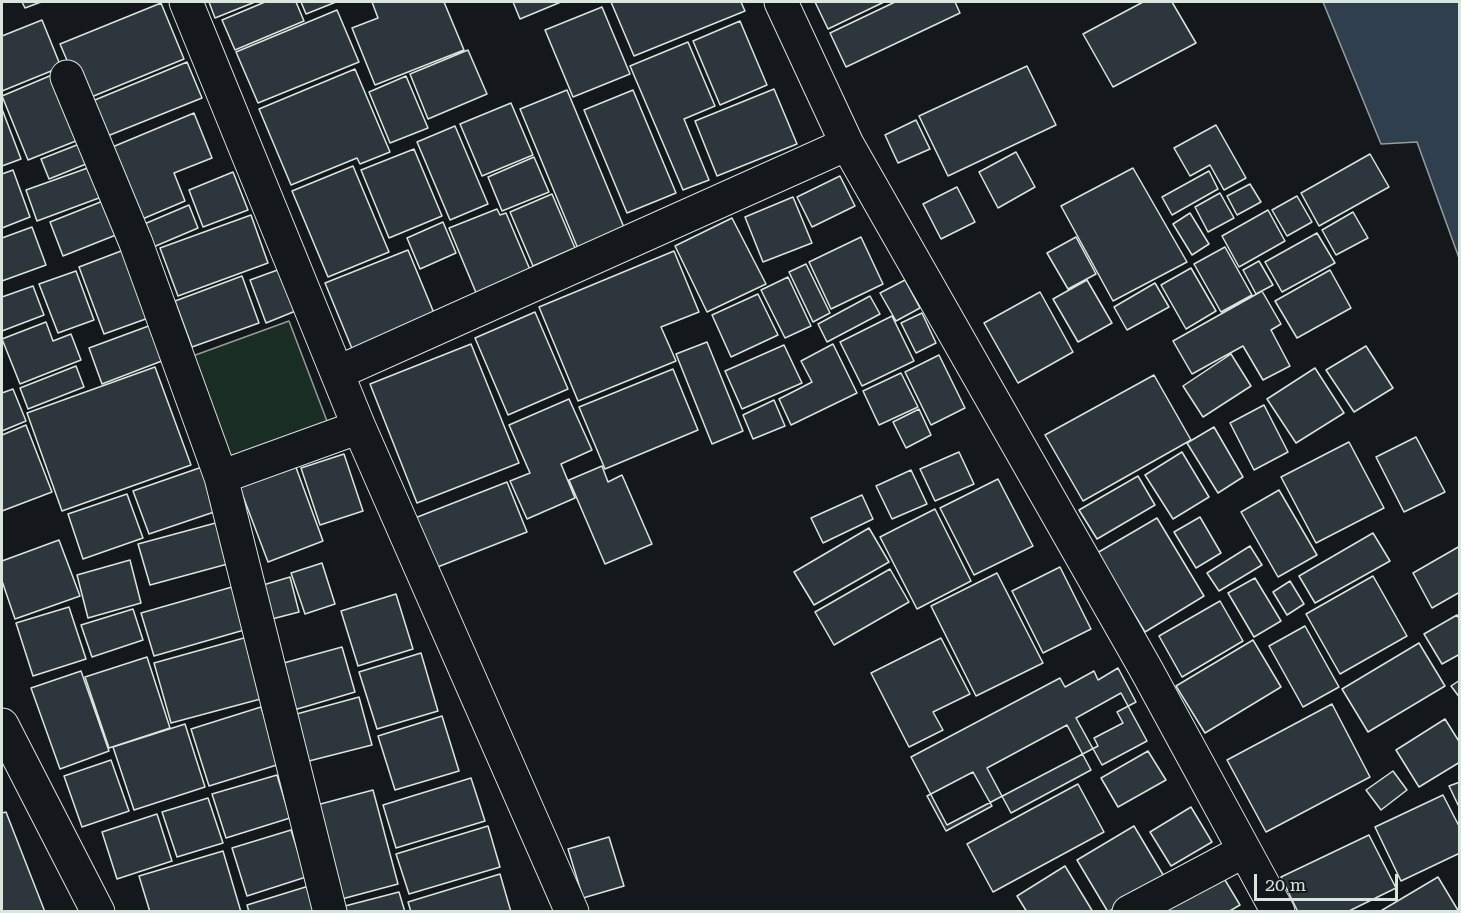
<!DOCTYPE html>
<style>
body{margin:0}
#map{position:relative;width:1461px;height:913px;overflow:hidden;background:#14181c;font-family:"Roboto Serif",serif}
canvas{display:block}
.frame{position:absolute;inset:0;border:3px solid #d8e6dc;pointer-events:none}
.scale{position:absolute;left:1254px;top:874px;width:144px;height:27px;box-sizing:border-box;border:3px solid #d8e6dc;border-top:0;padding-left:8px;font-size:18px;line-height:21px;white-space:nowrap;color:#d8e6dc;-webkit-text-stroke:4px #14181c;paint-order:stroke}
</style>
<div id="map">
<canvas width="1461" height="913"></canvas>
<div class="frame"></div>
<div class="scale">20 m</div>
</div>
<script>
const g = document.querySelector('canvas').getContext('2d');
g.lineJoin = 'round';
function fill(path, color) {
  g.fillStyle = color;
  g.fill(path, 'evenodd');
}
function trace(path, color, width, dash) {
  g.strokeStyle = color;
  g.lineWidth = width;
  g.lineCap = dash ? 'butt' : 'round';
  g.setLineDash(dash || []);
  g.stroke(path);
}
const green = new Path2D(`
 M289,321L330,429L231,465L190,357Z`);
fill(green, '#1a2d24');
trace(green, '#939e99', 1.5);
const water = new Path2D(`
 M1323,2H1459V258L1417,142L1381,144Z`);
fill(water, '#2f3f4d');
trace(water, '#939e99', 1.5);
const building = new Path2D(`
 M22,2H41L25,8Z
 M209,2H255L215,18Z
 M265,2H296L304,21L235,50L222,20Z
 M301,2H336L306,14Z
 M372,2H444L464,50L375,85L352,28L378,18Z
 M513,2H561L520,19Z
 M611,2H741L745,11L634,56Z
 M815,2H884L828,29Z
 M895,2H955L960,13L846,67L830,33Z
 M1143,2H1172L1196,43L1113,87L1083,34Z
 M161,3L184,59L84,100L60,44Z
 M602,7L630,74L573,97L545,30Z
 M337,10L359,62L258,103L236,52Z
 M42,20L61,67L2,91V36Z
 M740,21L767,85L720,105L693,41Z
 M688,42L715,106L684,119L709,180L683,190L630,66Z
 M468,50L487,94L428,119L410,74Z
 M187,62L202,98L105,137L90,102Z
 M1027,66L1056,125L948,176L919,116Z
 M355,69L390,152L360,164L357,158L291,185L259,109Z
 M59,72L86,137L28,160L2,96Z
 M406,76L428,128L390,143L369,92Z
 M774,89L797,144L717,176L695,121Z
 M567,90L628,237L581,256L520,109Z
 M633,90L676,193L627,213L584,110Z
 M511,103L533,155L482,176L460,124Z
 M2,109L21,159L2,166Z
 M194,113L212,158L174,173L185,201L140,220L110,148Z
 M916,120L930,149L898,163L885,135Z
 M1216,125L1246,178L1224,190L1210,165L1190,176L1174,148Z
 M455,126L488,204L450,220L417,142Z
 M87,141L96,160L49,179L41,159Z
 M414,149L442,216L389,238L361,170Z
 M1016,152L1035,187L998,208L979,172Z
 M1370,154L1389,187L1319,226L1301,193Z
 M534,157L549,192L502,211L488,177Z
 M96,165L107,195L37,221L26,190Z
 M353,166L389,252L328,277L292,191Z
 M1133,168L1187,262L1113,301L1061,206Z
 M13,170L30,217L2,228V174Z
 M1209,171L1218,189L1172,215L1162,197Z
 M233,172L248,210L203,227L189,190Z
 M840,176L855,206L812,227L797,197Z
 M1250,184L1261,202L1237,215L1227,196Z
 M957,187L975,222L941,239L923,204Z
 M1220,193L1234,218L1208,232L1195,207Z
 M552,194L575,248L533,266L510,212Z
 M1297,196L1312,222L1287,236L1272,210Z
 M793,197L812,243L763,262L745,217Z
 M108,199L121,233L63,256L50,222Z
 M189,205L198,228L151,248L142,225Z
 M497,209L500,215L506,213L531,272L477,295L449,228Z
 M1268,210L1285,241L1239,267L1222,236Z
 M1353,212L1368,238L1336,255L1322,230Z
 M1190,213L1209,244L1192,255L1173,224Z
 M251,215L268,263L178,296L160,248Z
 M732,218L766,284L707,312L675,246Z
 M443,222L456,253L420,269L407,238Z
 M32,227L46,265L2,281V238Z
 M1317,233L1335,263L1282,292L1265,262Z
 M861,237L883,284L831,309L809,262Z
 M1076,237L1096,274L1068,289L1047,253Z
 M1225,247L1252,295L1221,312L1194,264Z
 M129,248L154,316L104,334L79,267Z
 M408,250L436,318L353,351L325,283Z
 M674,251L699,312L661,327L676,361L578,401L539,307Z
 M1259,261L1273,285L1256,294L1243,270Z
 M806,264L830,313L813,322L789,272Z
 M283,268L298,310L266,323L250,280Z
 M1191,268L1216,311L1186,329L1161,285Z
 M1330,270L1351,308L1297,338L1275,301Z
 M76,271L94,320L58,333L39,284Z
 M242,276L259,323L192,347L175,301Z
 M788,277L811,326L785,338L761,290Z
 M905,280L920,308L896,321L880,293Z
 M1087,280L1112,323L1078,342L1053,299Z
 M1155,283L1169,307L1127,330L1114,307Z
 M33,286L44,315L2,331V297Z
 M1262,291L1281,324L1271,330L1290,366L1263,380L1243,346L1192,374L1173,341Z
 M1040,292L1073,352L1018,383L984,323Z
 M758,294L778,335L731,357L712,315Z
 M870,296L880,314L827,342L818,324Z
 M535,312L568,389L508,415L475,338Z
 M922,313L936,343L916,353L901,323Z
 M892,316L914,361L862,386L840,342Z
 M46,322L53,341L71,334L81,360L20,384L2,339Z
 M154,324L167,359L102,384L89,348Z
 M707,342L743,431L712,444L676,354Z
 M471,344L519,463L417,503L370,384Z
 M833,344L857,393L791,425L779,399L812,382L801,361Z
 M784,345L802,383L742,409L725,371Z
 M1366,346L1393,388L1354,412L1326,370Z
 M1231,354L1251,386L1203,417L1183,386Z
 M939,355L965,408L931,425L905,372Z
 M76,366L84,387L28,409L20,388Z
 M155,367L191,465L62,511L27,413Z
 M1315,368L1344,413L1296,443L1267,399Z
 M673,369L698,430L605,469L579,407Z
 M901,373L918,407L879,425L863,391Z
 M1154,375L1191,440L1083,501L1045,435Z
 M13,389L26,421L2,431V393Z
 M569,399L592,450L561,464L575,498L527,519L510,481L530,473L509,425Z
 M774,400L785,426L753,439L743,415Z
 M1264,405L1288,452L1254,470L1230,423Z
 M919,409L931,435L906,448L893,422Z
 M26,425L52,492L2,511V435Z
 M1214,427L1243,477L1218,493L1187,443Z
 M1416,437L1445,492L1404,512L1376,457Z
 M1349,442L1384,508L1316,543L1281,477Z
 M959,452L974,484L935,501L920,469Z
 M1182,452L1209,497L1173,519L1145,475Z
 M344,454L363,511L320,525L301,468Z
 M294,462L323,541L268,562L238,483Z
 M205,466L220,510L149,534L133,491Z
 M602,466L608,482L622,475L652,544L605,564L569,480Z
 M911,470L927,504L892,519L876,486Z
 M1138,476L1155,505L1097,539L1079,510Z
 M998,479L1033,546L974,575L940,508Z
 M507,482L527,532L435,568L415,518Z
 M1279,490L1317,555L1278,577L1241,512Z
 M127,494L143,538L83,559L68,514Z
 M862,495L873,519L823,543L811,518Z
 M935,509L971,581L917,609L880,537Z
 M1200,517L1221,553L1196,568L1174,532Z
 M1157,518L1204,596L1145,632L1097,553Z
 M223,521L235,562L150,585L138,544Z
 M869,528L889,562L814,605L794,572Z
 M1373,533L1390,561L1315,603L1299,576Z
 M59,540L80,596L15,619L2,581V561Z
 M1250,546L1262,565L1219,591L1207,573Z
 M1460,546V592L1432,608L1413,573Z
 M130,560L141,603L88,618L77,575Z
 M322,563L335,604L305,614L291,573Z
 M1060,567L1091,629L1043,653L1012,591Z
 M890,569L909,602L834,645L815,612Z
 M997,573L1043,663L976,696L931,606Z
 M1373,576L1407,636L1340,674L1306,614Z
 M290,577L299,612L272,619L263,585Z
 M1255,578L1281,621L1254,637L1228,593Z
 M1290,581L1304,604L1287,615L1273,592Z
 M239,585L251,628L154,656L141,613Z
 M396,594L413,649L358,666L341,611Z
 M1220,601L1243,641L1182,677L1159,636Z
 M69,607L86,659L33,676L16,623Z
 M133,609L143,640L92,657L81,625Z
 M1457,615L1460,620V654L1442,664L1424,634Z
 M1305,626L1339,687L1303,707L1269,646Z
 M251,636L268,697L171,723L154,663Z
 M941,638L970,694L933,712L943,730L909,747L871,673Z
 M1253,640L1281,687L1205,733L1176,686Z
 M1419,643L1445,686L1368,732L1342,689Z
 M342,647L355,692L294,710L280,664Z
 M421,653L438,711L377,729L359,672Z
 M147,657L170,728L109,748L85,677Z
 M1118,668L1136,702L1117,712L1123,723L1094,738L1098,746L947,825L911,757L1060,678L1065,687L1094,671L1098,680Z
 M81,671L109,751L60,769L31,688Z
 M1460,680V698L1451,686Z
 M1121,693L1147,741L1102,765L1076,718Z
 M359,697L372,745L305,762L293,715Z
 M1332,704L1370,777L1266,832L1227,760Z
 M261,707L280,764L209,786L191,729Z
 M442,716L459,771L395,790L378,736Z
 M1445,719L1460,743V762L1419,787L1396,750Z
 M185,724L205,787L134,810L113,747Z
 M1067,725L1091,770L1011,813L987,768Z
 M1148,751L1166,780L1118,807L1101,778Z
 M111,760L129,811L82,827L64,776Z
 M1393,771L1407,790L1381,810L1366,790Z
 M973,772L992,806L946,831L927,796Z
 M277,775L290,818L226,838L212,794Z
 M471,778L485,821L396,848L383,805Z
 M1460,782V809L1449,786Z
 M1078,784L1104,832L993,892L967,844Z
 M373,790L398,884L338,900L313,806Z
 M1443,795L1460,828V853L1401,881L1375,827Z
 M208,798L223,843L177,857L162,812Z
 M1191,807L1212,842L1171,866L1150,832Z
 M6,812L45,912H2V813Z
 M157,814L172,861L117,879L102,832Z
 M488,826L500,867L409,894L396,854Z
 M1134,826L1165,878L1108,912L1077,860Z
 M291,830L306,877L247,896L232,848Z
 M1369,835L1396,888L1347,912H1298L1281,877Z
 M609,837L624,886L583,898L568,849Z
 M223,851L241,912H150L139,876Z
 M1065,866L1093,912H1027L1017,896Z
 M1219,870L1240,905L1228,912H1169L1164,903Z
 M500,874L511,912H411L408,902Z
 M1438,877L1459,912H1379Z
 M312,885L320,912H249L247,905Z
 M399,892L405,912H346L345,906Z`);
fill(building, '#2c363c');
trace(building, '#d8e6dc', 1.5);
const minor = new Path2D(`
 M186,2L359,427L572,912
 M781,2L847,144L1147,671L1278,912
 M67,77L136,243L221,477L330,912
 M339,372L847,144
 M221,477L359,427
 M2,725L98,912
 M1129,912L1244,851`);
trace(minor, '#d8e6dc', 35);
trace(minor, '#14181c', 33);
</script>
